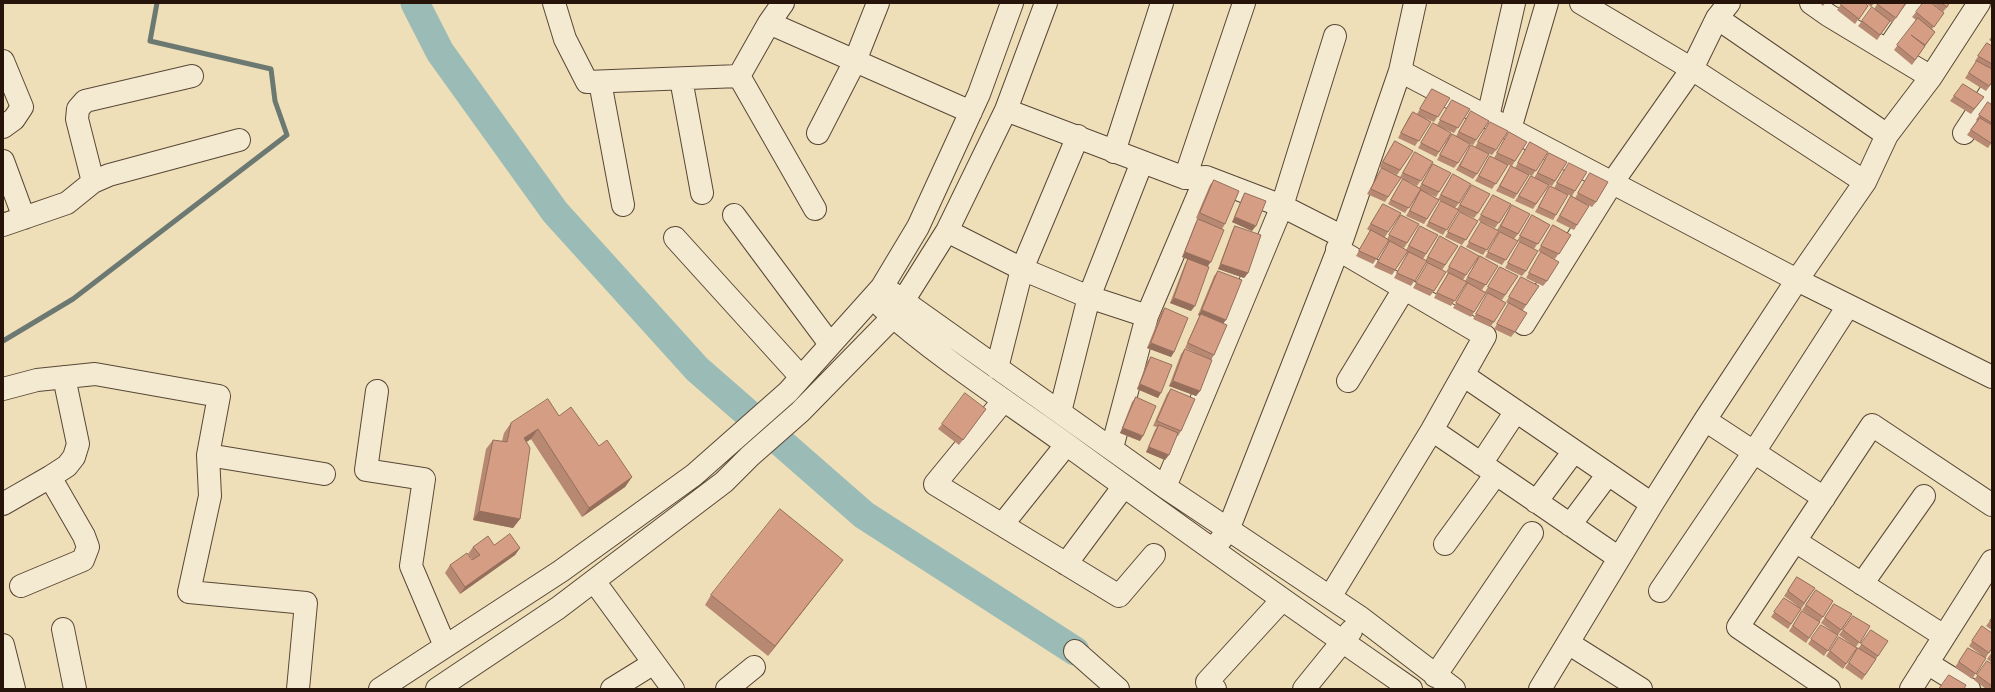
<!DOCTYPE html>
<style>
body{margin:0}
#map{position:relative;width:1995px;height:692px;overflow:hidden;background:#eedfb8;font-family:"IM FELL Great Primer",serif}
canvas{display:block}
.frame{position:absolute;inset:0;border:4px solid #26140b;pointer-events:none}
</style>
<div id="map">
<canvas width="1995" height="692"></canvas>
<div class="frame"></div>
</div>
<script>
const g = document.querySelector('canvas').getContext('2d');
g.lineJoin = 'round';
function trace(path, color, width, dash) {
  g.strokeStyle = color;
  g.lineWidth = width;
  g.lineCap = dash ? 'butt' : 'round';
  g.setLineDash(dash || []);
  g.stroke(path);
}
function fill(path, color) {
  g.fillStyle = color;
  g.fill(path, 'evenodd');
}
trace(new Path2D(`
 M3,341L73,299L287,135L275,101L271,69L150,41L157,3`), '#6c7972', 5);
trace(new Path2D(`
 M415,3L440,52L555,212L697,369L864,515L1075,651`), '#9bbcb6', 29);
const minor = new Path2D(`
 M554,3L565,39L587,82L739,76L769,23L783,3
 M1581,3L1692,69L1865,182
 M1811,3L1828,15L1931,77
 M1717,18L1887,135
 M769,23L971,112
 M1887,50L1919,3
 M3,61L22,107L14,119L3,127
 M1400,71L1797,280L1992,377
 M739,76L815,209
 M681,79L702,193
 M600,82L623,205
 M1006,110L1185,178L1206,177L1282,206L1343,237
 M1488,117L1514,3
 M1510,129L1547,3
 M818,133L855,61L878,3
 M1964,133L1992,90
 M1114,152L1162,3
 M3,161L24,218
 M1185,178L1244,3
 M93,182L77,119L78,109L85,101L192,76
 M734,215L830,344
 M3,225L67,203L93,182L109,175L239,140
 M947,231L1022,269L1089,297L1147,316
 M675,238L801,377
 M892,293L1165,487L1361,618L1454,689
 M882,307C938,357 1005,400 1066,444C1180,527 1295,609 1411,689
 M1524,324L1612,183L1692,69L1717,18L1729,3
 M997,368L1022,269L1078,136
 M1463,375L1652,504
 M1348,381L1404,289
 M3,389L37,380L95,374L219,396L208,455L210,496L189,592L306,603L298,689
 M377,391L366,470L424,479L411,566L445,646
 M1004,400L935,484L1119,596L1154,555
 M1060,412L1089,297L1142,162
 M1705,420L1824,498
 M1432,430L1619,558
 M1112,448L1147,316L1206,177
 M208,455L324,474
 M1481,464L1516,411
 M1165,487L1282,206L1335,36
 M1536,502L1574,451
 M3,504L50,477L67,466L74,457L78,444L64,377
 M1002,525L1066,445
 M1570,525L1608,474
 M1795,541L1944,636
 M1219,542L1228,530L1343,237L1400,71L1415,3
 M1445,544L1496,474
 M1066,564L1124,486
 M594,581L673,689
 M1862,584L1924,496
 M21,586L83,560L88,547L84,536L50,477
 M1660,591L1754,452L1848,306
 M1330,597L1432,430L1485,336L1337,249
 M63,629L75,689
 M1568,643L1641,689
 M3,645L14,689
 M1075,651L1118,689
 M1927,663L1969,689
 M1435,676L1532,533
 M380,689L561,571L694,475L788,392L882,287L918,227L979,94L1012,3
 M437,689L558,608L724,482L750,456L800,412L893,317L947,231L1006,110L1046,3
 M612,689L654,663
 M727,689L754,667
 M1215,689L1207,682L1282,600
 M1304,689L1351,631
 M1540,689L1652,504L1705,420L1797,280L1865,182L1887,135L1931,77L1979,3
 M1829,689L1738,627L1872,425L1992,505
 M1911,689L1992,561`);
trace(minor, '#584736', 24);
trace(minor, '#f4ead1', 22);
fill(new Path2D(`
 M1820,3H1825L1823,6Z
 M1842,3L1868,6L1855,24L1837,10Z
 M1866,3H1874L1871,7Z
 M1878,3H1907L1892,23L1874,9Z
 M1932,3H1950L1943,12Z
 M1916,12L1944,13L1932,29L1935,32L1912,65L1894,50L1916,20L1912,17Z
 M1862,21H1890L1877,40L1858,26Z
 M1992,36V42L1989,40Z
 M1987,43L1992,46V83L1986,91L1965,78L1976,62L1975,61Z
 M1963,84L1984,97L1971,114L1950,101Z
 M1432,89L1450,98L1434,122L1422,117L1431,122L1415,146L1398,138L1409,117L1413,112L1417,114Z
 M1452,100L1470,109L1454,133L1442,128L1451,133L1436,157L1418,148L1433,123L1437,125Z
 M1988,102L1992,105V142L1988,148L1967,135L1977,121L1976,120Z
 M1471,111L1489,121L1473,145L1464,141L1458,163L1454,168L1437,160L1448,139L1452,134L1456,136Z
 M1490,122L1496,150L1492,155L1481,150L1477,174L1473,179L1456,170L1471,145L1475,147Z
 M1509,132L1515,161L1512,166L1515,168L1530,142L1548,152L1532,176L1519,170L1529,175L1514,199L1496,191L1511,166L1502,162L1508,165L1492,189L1475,181L1490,156L1494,158Z
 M1395,141L1413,151L1397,175L1384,169L1400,177L1415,152L1433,162L1417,186L1405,180L1419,188L1433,164L1439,192L1436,197L1424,192L1438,199L1453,174L1459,203L1455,208L1443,202L1457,209L1472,185L1478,213L1474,218L1458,211L1443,235L1426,226L1441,201L1439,200L1424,224L1406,216L1421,190H1420L1405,213L1388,204L1403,179L1400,178L1385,202L1367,194L1382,168L1379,167Z
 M1549,153L1567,162L1552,186L1539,180L1549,185L1533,209L1515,201L1531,176L1534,178Z
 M1569,163L1575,191L1572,196L1575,198L1590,173L1596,202L1592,207L1582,202L1577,225L1574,230L1556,221L1571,196L1560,191L1556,215L1553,220L1535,212L1547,191L1550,186L1554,188Z
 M1214,180L1225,224L1222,229L1191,311L1170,303L1185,264L1188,259L1182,257L1195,224L1198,219L1205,222L1196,218L1210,185Z
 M1245,193L1252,231L1232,222L1242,198Z
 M1493,195L1511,204L1495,228L1482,222L1497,230L1512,205L1518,234L1514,239L1502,233L1517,241L1532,215L1550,225L1534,249L1521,243L1526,271L1522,276L1505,268L1520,242L1518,241L1502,265L1485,257L1500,232L1499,231L1483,255L1466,247L1481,222L1478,220Z
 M1383,204L1388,232L1385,237L1387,239L1401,215L1419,224L1404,248L1398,246L1406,250L1420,226L1438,235L1423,259L1425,261L1440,236L1458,246L1442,270L1434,291L1430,296L1413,288L1428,263H1426L1411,286L1394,278L1408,253L1407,252L1392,275L1374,267L1389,242L1388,241L1373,264L1356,256L1370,231L1367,229Z
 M1460,212L1478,221L1462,245L1445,237Z
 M1553,225L1571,235L1555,259L1542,253L1547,281L1543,286L1526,278L1541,252L1538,251Z
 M1235,226L1248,273L1244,278L1218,269L1232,231Z
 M1461,246L1466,275L1463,280L1465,281L1480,256L1498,266L1482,290L1478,288L1485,292L1500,267L1518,276L1502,300L1496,298L1494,322L1490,327L1473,319L1488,294L1486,293L1471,317L1453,308L1468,284L1466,283L1451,306L1434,298L1448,273L1446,272Z
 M1218,271L1224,324L1214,355L1211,360L1185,348L1198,319L1200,316L1198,315L1214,276Z
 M1521,277L1539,286L1523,310L1515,332L1511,337L1494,329L1509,304L1506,302Z
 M1165,308L1174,352L1171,357L1147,348L1161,313Z
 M1185,349L1200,391L1196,396L1169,386L1181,354Z
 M1151,357L1158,398L1137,389L1147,362Z
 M1171,389L1181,431L1178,436H1177L1165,460L1146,452L1155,430L1157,427L1153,426L1167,394Z
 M1136,397L1140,441L1120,433L1132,402Z
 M986,409L959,445L938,429L942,424Z
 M559,416L599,446L632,477L625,487L582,517L531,439L526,442L520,519L513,528L473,520L486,449L493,440L502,441L504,433L511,423Z
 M494,545L520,548L515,555L460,594L445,573L450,565L473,560L468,554L473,547Z
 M843,560L836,569L768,656L705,605L711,595Z
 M1797,577L1815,588L1788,629L1771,617L1784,598L1799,607L1784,596Z
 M1816,590L1833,601L1806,643L1789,631L1802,611L1818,621L1802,610Z
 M1834,604L1852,614L1824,656L1808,644L1821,625L1836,634L1821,623Z
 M1853,616L1870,626L1856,647L1857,648L1843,669L1826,656L1839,637L1855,647L1839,635Z
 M1992,618V630L1986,626Z
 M1982,626L1992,648L1972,679L1955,667L1968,648L1984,657L1969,646Z
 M1871,630L1888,641L1862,680L1845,668Z
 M1992,652V663L1987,659Z
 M1987,661L1992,664V689H1986L1974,680Z`), '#b78872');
fill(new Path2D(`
 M1235,217L1256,226L1252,231L1232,222Z
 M1185,252L1211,262L1207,267L1182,257Z
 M1221,264L1248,273L1244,278L1218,269Z
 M1174,298L1195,306L1191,311L1170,303Z
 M1202,310L1226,320L1222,325L1201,314L1200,316L1198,315Z
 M1151,343L1174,352L1171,357L1147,348Z
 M1173,381L1200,391L1196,396L1169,386Z
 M1140,384L1161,393L1158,398L1137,389Z
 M1123,428L1143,436L1140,441L1120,433Z
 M538,429L531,439L518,448L524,438Z
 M1149,447L1169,455L1165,460L1146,452Z
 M632,477L625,487L582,517L589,508Z
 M479,511L520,519L513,528L473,520Z
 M520,548L515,555L460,594L465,587Z
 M843,560L836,569L768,656L775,646Z`), '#956f5c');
const building = new Path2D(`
 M1842,3H1865L1868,6L1859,19L1841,5Z
 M1878,3H1904L1905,4L1896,18L1877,4Z
 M1923,3H1931L1944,13L1934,27L1916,12Z
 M1942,3H1949L1947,7Z
 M1872,7L1890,21L1880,35L1862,21Z
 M1918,18L1935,32L1925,45L1911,35L1925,46L1915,60L1897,45Z
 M1987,43L1992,46V64L1978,56Z
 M1977,61L1992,69V82L1989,86L1969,73Z
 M1963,84L1984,97L1974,109L1954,96Z
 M1432,89L1450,98L1438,117L1420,109Z
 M1452,100L1470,109L1458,128L1440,120Z
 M1988,102L1992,105V123L1979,115Z
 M1471,111L1489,121L1476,140L1459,132Z
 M1413,112L1431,122L1419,141L1401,133Z
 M1980,118L1992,125V142L1991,143L1971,130Z
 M1490,122L1508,131L1496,150L1478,142Z
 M1433,123L1451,133L1439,152L1421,143Z
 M1509,132L1527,142L1515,161L1497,153Z
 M1452,134L1470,144L1458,163L1440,155Z
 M1395,141L1413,151L1400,170L1383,162Z
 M1530,142L1548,152L1536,171L1518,163Z
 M1471,145L1489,154L1477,174L1460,166Z
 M1415,152L1433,162L1421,181L1403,173Z
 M1549,153L1567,162L1555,181L1538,173Z
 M1490,156L1508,165L1496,184L1479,176Z
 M1569,163L1587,172L1575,191L1557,183Z
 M1433,164L1451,173L1439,192L1422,184Z
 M1511,166L1529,175L1517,194L1500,186Z
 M1382,168L1401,178L1388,197L1371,189Z
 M1590,173L1608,182L1596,202L1578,193Z
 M1453,174L1471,184L1459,203L1441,195Z
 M1531,176L1549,185L1536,204L1519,196Z
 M1403,179L1421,189L1409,208L1391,200Z
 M1214,180L1239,191L1225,224L1200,213Z
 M1472,185L1490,194L1478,213L1460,205Z
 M1550,186L1568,195L1556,215L1539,207Z
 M1421,190L1439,200L1427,219L1410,211Z
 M1245,193L1266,201L1256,226L1235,217Z
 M1493,195L1511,204L1499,223L1481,215Z
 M1571,196L1589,206L1577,225L1560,216Z
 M1441,201L1459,210L1447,230L1429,222Z
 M1383,204L1401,213L1388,232L1371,224Z
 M1512,205L1530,214L1518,234L1501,226Z
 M1460,212L1478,221L1466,240L1448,232Z
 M1401,215L1419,224L1407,243L1389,235Z
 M1532,215L1550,225L1538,244L1520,236Z
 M1198,219L1224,230L1211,262L1185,252Z
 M1481,222L1499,231L1487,250L1469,242Z
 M1553,225L1571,235L1559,254L1541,246Z
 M1235,226L1261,235L1248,273L1221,264Z
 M1420,226L1438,235L1426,254L1409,246Z
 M1371,230L1389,240L1377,259L1359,251Z
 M1500,232L1518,241L1506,260L1488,252Z
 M1440,236L1458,246L1445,265L1428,257Z
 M1390,241L1408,251L1395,270L1378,262Z
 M1520,242L1538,251L1526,271L1508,263Z
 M1461,246L1479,256L1466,275L1449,267Z
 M1409,252L1427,261L1415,281L1397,273Z
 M1541,252L1559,262L1547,281L1529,273Z
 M1480,256L1498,266L1486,285L1468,277Z
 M1188,259L1209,267L1195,306L1174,298Z
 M1428,263L1446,272L1434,291L1416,283Z
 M1500,267L1518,276L1505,295L1488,287Z
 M1218,271L1242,280L1226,320L1202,310Z
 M1449,273L1467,282L1455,301L1437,293Z
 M1521,277L1539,286L1526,305L1509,297Z
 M1468,283L1486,293L1474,312L1456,303Z
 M1488,293L1506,303L1494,322L1476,314Z
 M1509,303L1527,313L1515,332L1497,324Z
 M1165,308L1188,318L1174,352L1151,343Z
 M1201,314L1227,325L1214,355L1188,343Z
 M1185,349L1212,360L1200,391L1173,381Z
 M1151,357L1172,365L1161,393L1140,384Z
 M1171,389L1195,399L1181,431L1157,421Z
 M965,393L986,409L963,440L942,424Z
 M1136,397L1156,406L1143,436L1123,428Z
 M548,399L559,416L571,407L599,446L607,440L632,477L589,508L538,429L524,438L530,448L520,519L479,511L493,440L507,442L511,423Z
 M1159,425L1178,433L1169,455L1149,447Z
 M780,509L843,560L775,646L711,595Z
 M510,534L520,548L465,587L450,565L467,553L472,560L480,555L473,547L488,536L494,545Z
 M1797,577L1815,588L1804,603L1788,591Z
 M1816,590L1833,601L1823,617L1806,605Z
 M1784,598L1801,609L1791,624L1774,612Z
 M1834,604L1852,614L1841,630L1825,618Z
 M1802,611L1820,622L1809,638L1793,626Z
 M1853,616L1870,626L1860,643L1843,630Z
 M1992,618V623L1990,621Z
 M1821,625L1838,635L1828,651L1811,639Z
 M1982,626L1992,633V648L1989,653L1972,641Z
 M1871,630L1888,641L1878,656L1861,644Z
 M1839,637L1857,648L1846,664L1830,651Z
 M1858,648L1876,659L1865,675L1849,663Z
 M1968,648L1986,658L1976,674L1959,662Z
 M1987,661L1992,664V686L1977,675Z
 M1949,675L1966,685L1964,689H1939Z`);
fill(building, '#d59e84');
trace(building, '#956f5c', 1);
</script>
